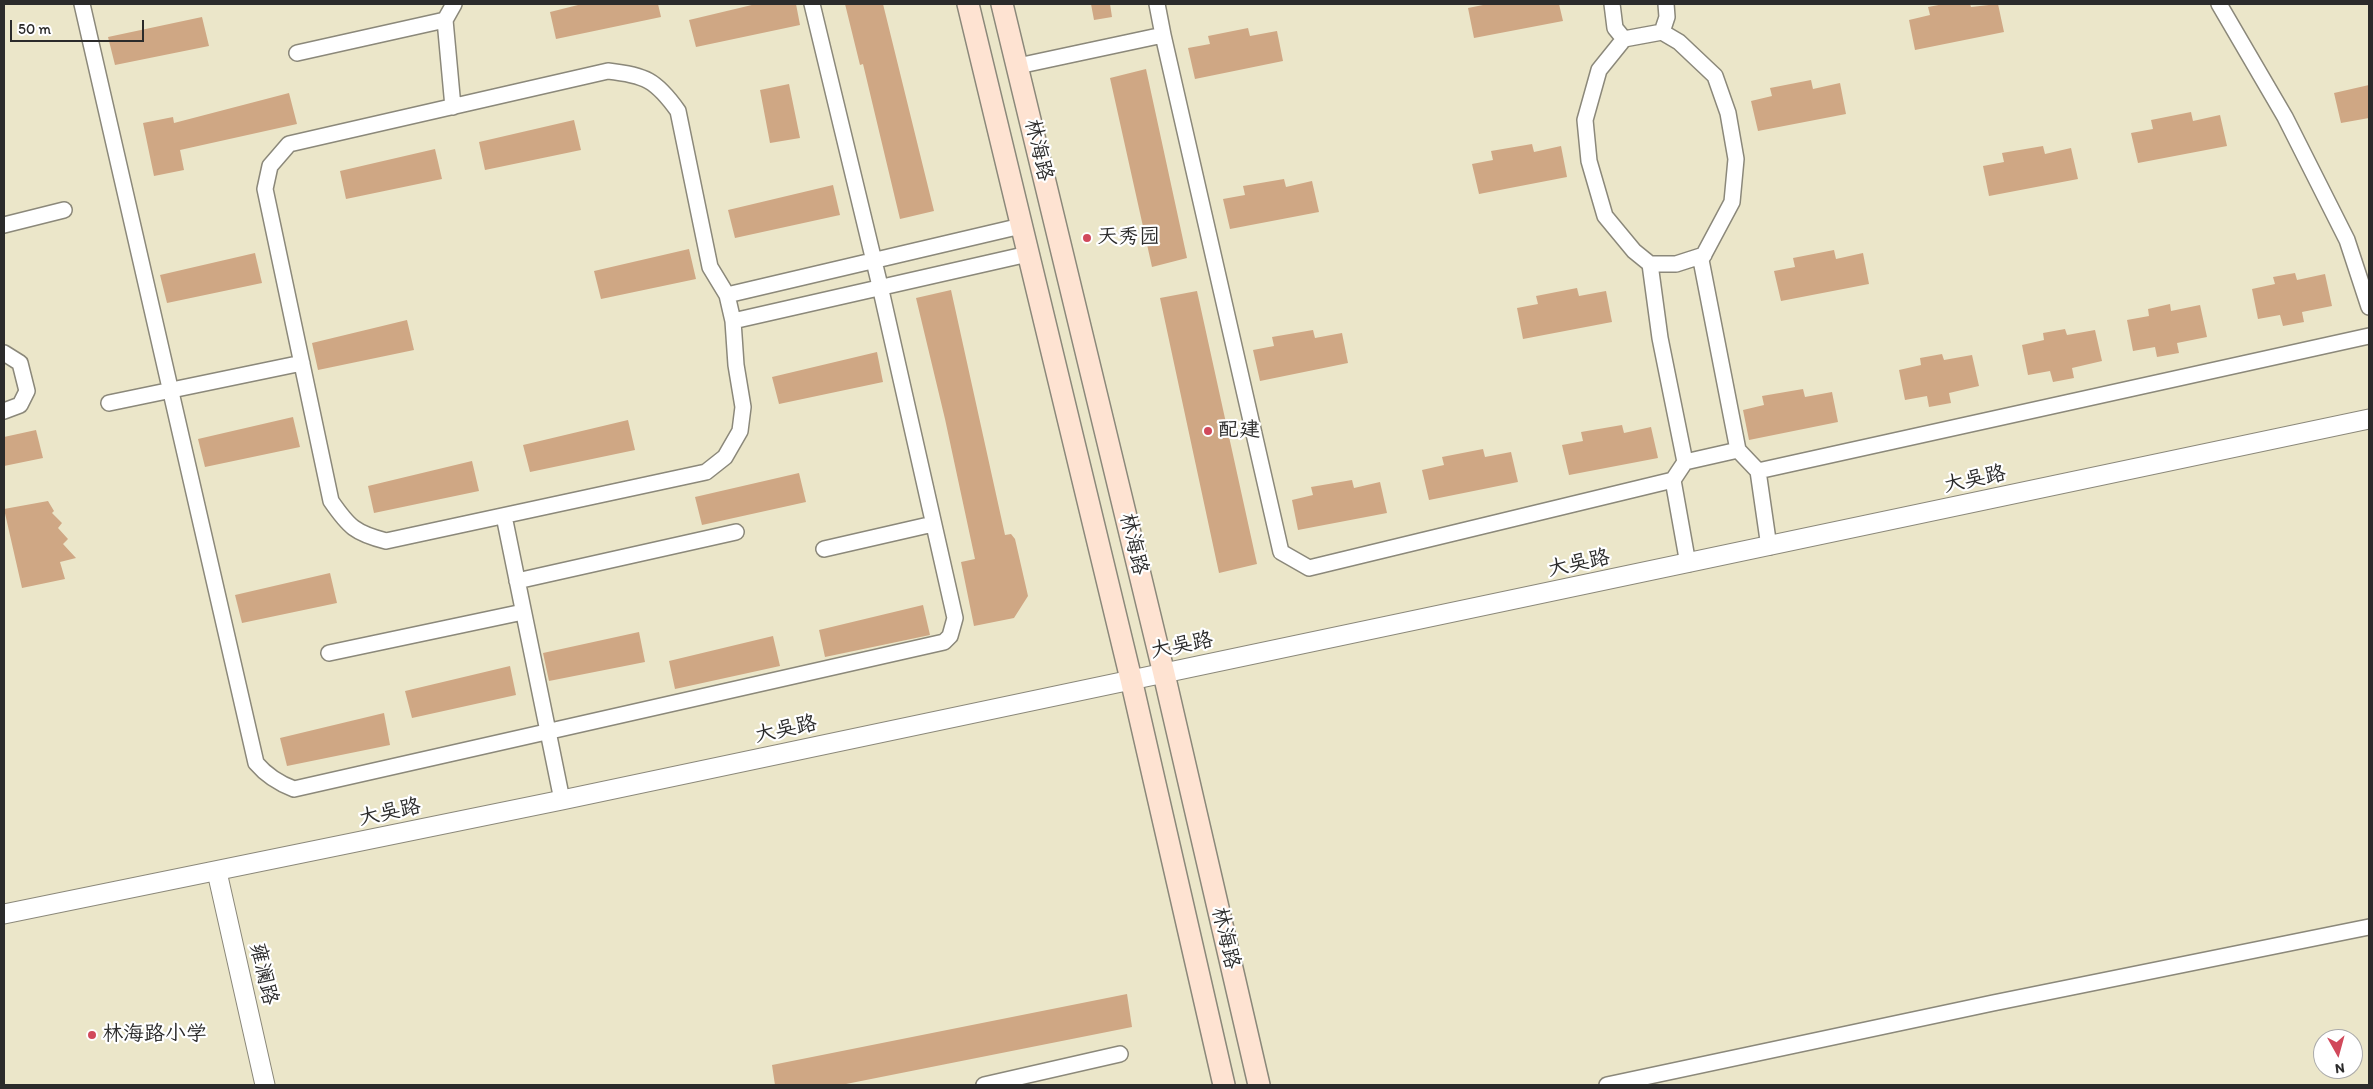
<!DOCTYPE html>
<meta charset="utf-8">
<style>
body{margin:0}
#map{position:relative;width:2373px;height:1089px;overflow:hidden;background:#ebe6c9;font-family:Itim,sans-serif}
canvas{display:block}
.frame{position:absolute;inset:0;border:5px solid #2b2b2b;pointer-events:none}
.north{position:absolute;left:2313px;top:1029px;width:50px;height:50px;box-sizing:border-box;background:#fff;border:1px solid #aaa;border-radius:50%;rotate:173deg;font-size:14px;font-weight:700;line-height:20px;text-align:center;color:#2b2b2b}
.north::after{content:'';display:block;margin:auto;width:18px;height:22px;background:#d1495b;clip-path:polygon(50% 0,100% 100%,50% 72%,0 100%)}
.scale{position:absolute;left:10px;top:20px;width:134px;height:22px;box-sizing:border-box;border:2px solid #2b2b2b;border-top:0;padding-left:6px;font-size:15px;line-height:18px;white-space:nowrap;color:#2b2b2b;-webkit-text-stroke:4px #fff;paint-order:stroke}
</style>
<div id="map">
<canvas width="2373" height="1089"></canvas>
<div class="frame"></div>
<div class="north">N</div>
<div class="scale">50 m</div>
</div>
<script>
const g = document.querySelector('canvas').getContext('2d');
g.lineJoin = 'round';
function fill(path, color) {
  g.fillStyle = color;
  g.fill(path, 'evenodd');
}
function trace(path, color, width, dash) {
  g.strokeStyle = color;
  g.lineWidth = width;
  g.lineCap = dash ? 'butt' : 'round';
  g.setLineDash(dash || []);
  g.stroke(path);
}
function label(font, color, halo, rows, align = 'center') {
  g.font = font + ' Itim,"LXGW WenKai TC",sans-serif';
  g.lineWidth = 4.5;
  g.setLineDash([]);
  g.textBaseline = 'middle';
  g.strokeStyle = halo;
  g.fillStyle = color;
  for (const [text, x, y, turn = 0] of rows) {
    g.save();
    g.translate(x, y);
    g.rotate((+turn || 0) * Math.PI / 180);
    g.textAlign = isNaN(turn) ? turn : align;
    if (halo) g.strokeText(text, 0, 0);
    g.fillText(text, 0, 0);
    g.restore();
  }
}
fill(new Path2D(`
 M582,4H658L661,17L556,39L550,12Z
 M756,4H796L800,25L696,47L689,20Z
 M845,4H883L934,211L900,219L863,64L860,65Z
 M1091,4H1110L1112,17L1094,20Z
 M1488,4H1559L1563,21L1474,38L1468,8Z
 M1944,4H1970L1971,7L1998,4L2004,32L1915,50L1909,20L1930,15L1928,7Z
 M202,17L209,46L115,65L108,37Z
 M1248,28L1250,36L1277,31L1283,61L1195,79L1188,48L1210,44L1208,36Z
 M1146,69L1187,258L1152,267L1110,78Z
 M1811,80L1813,89L1840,83L1846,114L1758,131L1751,101L1772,96L1770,88Z
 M789,84L800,138L770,143L760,90Z
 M2369,85V118L2341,123L2334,93Z
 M289,93L297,124L180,150L184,170L154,176L143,123L173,117L174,123Z
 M2191,112L2193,121L2220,115L2227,146L2138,163L2131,133L2153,129L2151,120Z
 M574,120L581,150L485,170L479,142Z
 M1532,144L1534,152L1561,146L1567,177L1479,194L1472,164L1493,160L1491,151Z
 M2043,146L2045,154L2071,148L2078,179L1989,196L1983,166L2004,162L2002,153Z
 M435,149L442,179L346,199L340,171Z
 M1284,179L1286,187L1312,181L1319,212L1230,229L1223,199L1245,195L1243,186Z
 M833,185L840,215L735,238L728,210Z
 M689,249L696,279L601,299L594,271Z
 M1834,250L1836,259L1863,253L1869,284L1781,301L1774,271L1795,267L1793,258Z
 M255,253L262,283L167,303L160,275Z
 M2295,273L2297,280L2325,274L2332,306L2302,312L2304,322L2283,326L2280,315L2258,319L2252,289L2275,284L2273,277Z
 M1577,288L1579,296L1606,291L1612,322L1523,339L1517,308L1538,304L1536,296Z
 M951,290L1005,535L1011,534L1015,539L1028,596L1014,618L974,626L961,562L975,559L945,419L916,298Z
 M1197,291L1257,564L1219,573L1160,298Z
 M2170,304L2171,311L2200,305L2207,337L2177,343L2179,353L2157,357L2155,347L2133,351L2127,320L2149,316L2148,309Z
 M407,320L414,350L318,370L312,343Z
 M2065,329L2067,335L2095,330L2102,361L2072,368L2074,378L2053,382L2050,371L2028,375L2022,345L2044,340L2043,333Z
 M1313,330L1315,338L1342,333L1348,363L1260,381L1253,350L1274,346L1272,337Z
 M877,352L883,382L779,404L772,377Z
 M1942,354L1944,360L1972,355L1979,386L1949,393L1951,403L1929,407L1927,396L1905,400L1899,370L1921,365L1920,358Z
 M1803,389L1805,397L1832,392L1838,422L1749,440L1743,410L1764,405L1762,396Z
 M293,417L300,447L205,467L198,439Z
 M628,420L635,450L530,472L523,445Z
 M1622,425L1624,433L1651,427L1658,458L1569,475L1562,445L1583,441L1581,432Z
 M36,430L43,458L4,466V437Z
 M1483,449L1485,457L1511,452L1518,482L1429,500L1422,470L1444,465L1442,457Z
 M472,461L479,491L374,513L368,486Z
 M799,473L806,502L702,525L695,497Z
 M1352,480L1354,488L1380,482L1387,513L1298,530L1292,500L1313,495L1311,487Z
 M48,501L54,511L52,513L62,523L58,528L68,539L63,544L76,558L60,562L65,579L22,588L4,509Z
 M330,573L337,603L242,623L235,595Z
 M923,605L930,635L825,657L819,630Z
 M639,632L645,662L549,681L543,653Z
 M773,636L780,666L675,689L669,661Z
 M510,666L516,695L412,718L405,691Z
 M384,713L390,745L287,766L280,738Z
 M1127,994L1132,1027L841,1085H775L772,1065Z`), '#cfa784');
const minor = new Path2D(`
 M82,4L256,763C267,776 278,783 294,789L944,642L950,636L955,618L880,286L812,4
 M1612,4L1615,28L1624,39
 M2219,4L2285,117L2347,240L2369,307
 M1662,32L1667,17L1666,4
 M1163,35L1281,552L1309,568L1673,480L1688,564
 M297,53L445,20
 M1018,66L1163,35L1157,4
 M608,71C645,75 656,80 678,111L710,267L727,295L733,321L736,365L743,407L740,431L725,457L706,472L386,541C355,533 349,527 331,501L265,189L270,166L289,144Z
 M453,107L445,20L454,4
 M4,225L64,210
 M1650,264H1676L1704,255
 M727,295L1021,226
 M733,321L1028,254
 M4,353L20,363L27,391L20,405L4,411
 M109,403L302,363
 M1685,462L1738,450
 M1673,480L1685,462L1660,338L1650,264L1634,251L1605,216L1589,161L1585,120L1599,70L1624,39L1662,32L1679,42L1715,76L1728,113L1736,159L1732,202L1701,260L1738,450L1758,471
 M504,516L562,800
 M1769,547L1758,471L2369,336
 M824,549L933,524
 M517,581L736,532
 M329,653L523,612
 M984,1085L1120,1054
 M1607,1085L1993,1003L2369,927`);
const tertiary = new Path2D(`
 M217,872L265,1085
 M4,914L562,800L2369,419`);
const secondary = new Path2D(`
 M968,4L1131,679L1224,1085
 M1002,4L1164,674L1259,1085`);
trace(minor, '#8b887a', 18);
trace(tertiary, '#8b887a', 21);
trace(secondary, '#8b887a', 24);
trace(minor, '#fff', 15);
trace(tertiary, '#fff', 19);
trace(secondary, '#fee3d2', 21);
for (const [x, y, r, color] of [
 [1087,238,5,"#d1495b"],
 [1208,431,5,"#d1495b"],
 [92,1035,5,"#d1495b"]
]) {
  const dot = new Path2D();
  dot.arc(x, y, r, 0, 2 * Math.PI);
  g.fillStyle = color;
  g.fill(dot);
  trace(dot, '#fff', 2);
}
label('21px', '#2b2b2b', '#fff', [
 ["林海路",1038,150,77],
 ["大吴路",1975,480,-12],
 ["林海路",1133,544,77],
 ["大吴路",1579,564,-12],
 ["大吴路",1182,646,-11],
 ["大吴路",786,730,-12],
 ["大吴路",390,813,-12],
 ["林海路",1225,938,77],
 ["雍澜路",263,974,77]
]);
label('21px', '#2b2b2b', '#fff', [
 ["天秀园",1097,238],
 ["配建",1218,431],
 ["林海路小学",102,1035]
], 'left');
</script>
